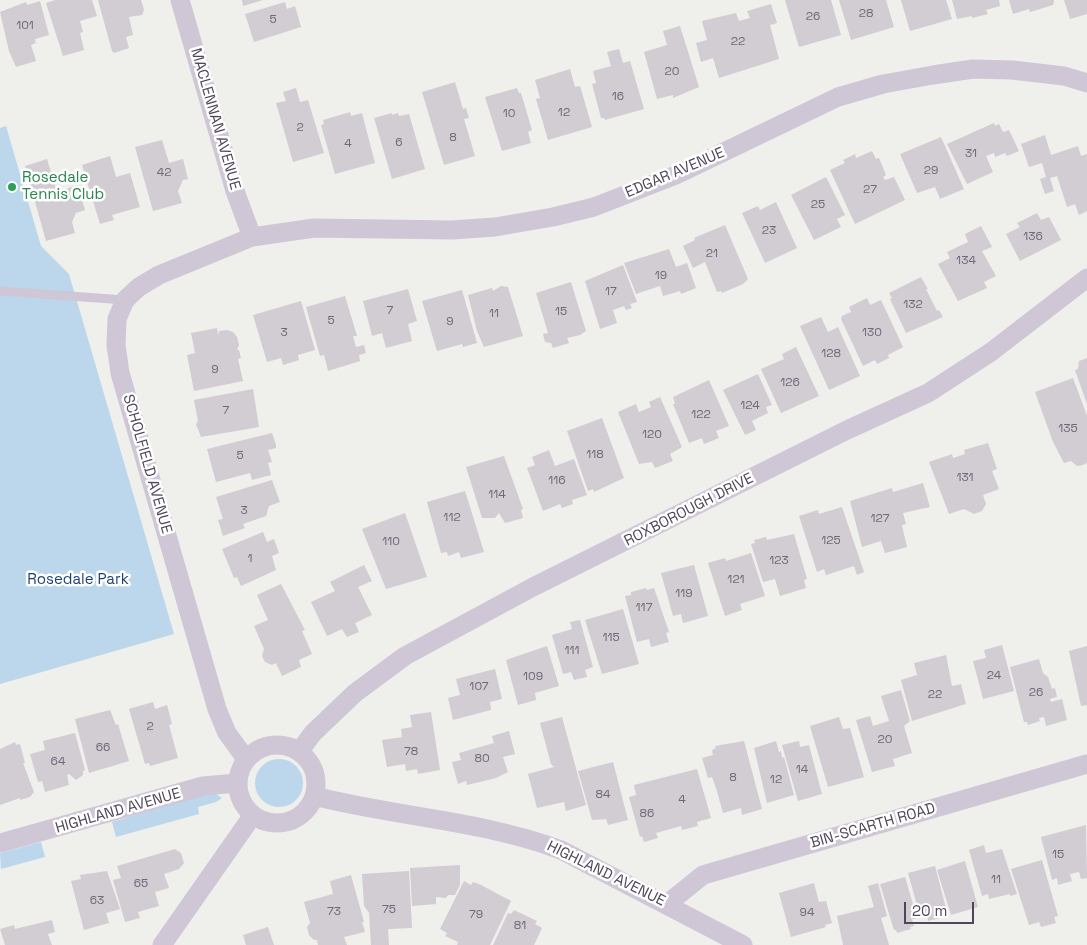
<!DOCTYPE html>
<style>
body{margin:0}
#map{position:relative;width:1087px;height:945px;overflow:hidden;background:#efefec;font-family:"Space Grotesk",sans-serif}
canvas{display:block}
.scale{position:absolute;left:904px;top:902px;width:70px;height:22px;box-sizing:border-box;border:2px solid #504659;border-top:0;padding-left:6px;font-size:15px;line-height:18px;white-space:nowrap;color:#504659;-webkit-text-stroke:4px #fff;paint-order:stroke}
</style>
<div id="map">
<canvas width="1087" height="945"></canvas>
<div class="scale">20 m</div>
</div>
<script>
const g = document.querySelector('canvas').getContext('2d');
g.lineJoin = 'round';
function fill(path, color) {
  g.fillStyle = color;
  g.fill(path, 'evenodd');
}
function trace(path, color, width, dash) {
  g.strokeStyle = color;
  g.lineWidth = width;
  g.lineCap = dash ? 'butt' : 'round';
  g.setLineDash(dash || []);
  g.stroke(path);
}
function label(font, color, halo, rows, align = 'center') {
  g.font = font + ' "Space Grotesk",sans-serif';
  g.lineWidth = 5;
  g.setLineDash([]);
  g.textBaseline = 'middle';
  g.strokeStyle = halo;
  g.fillStyle = color;
  for (const [text, x, y, turn = 0] of rows) {
    g.save();
    g.translate(x, y);
    g.rotate((+turn || 0) * Math.PI / 180);
    g.textAlign = isNaN(turn) ? turn : align;
    if (halo) g.strokeText(text, 0, 0);
    g.fillText(text, 0, 0);
    g.restore();
  }
}
fill(new Path2D(`
 M6,126L41,246L69,274L174,634L0,684V128Z
 M255 783a24 24 0 1 1 48 0a24 24 0 1 1-48 0Z
 M205,794H216L222,798L216,802L198,807L199,814L116,837L112,822Z
 M41,842L45,857L1,869L0,853Z`), '#bcd6ec');
fill(new Path2D(`
 M55,0H92L97,16L80,21L83,32L80,33L84,50L63,56L46,3Z
 M98,0H141L144,10L142,15L129,17L133,35L126,37L129,48L114,53L112,51Z
 M242,0H263L243,6Z
 M785,0H831L841,35L799,47Z
 M839,0H886L894,27L851,40Z
 M901,0H946L952,19L910,31Z
 M952,0H999L1000,6L986,10L988,14L972,18V16L957,19Z
 M1009,0H1054V2L1053,5L1030,12L1029,9L1013,14Z
 M1064,0H1087V14L1070,19Z
 M40,1L49,35L35,39L36,43L31,45L36,61L16,67L9,51L0,12L26,2L27,5Z
 M285,2L287,9L295,6L301,27L254,42L245,14Z
 M771,4L777,23L770,25L779,59L719,78L713,58L701,62L696,43L707,40L702,21L736,13L739,21L750,18L747,11Z
 M680,26L699,87L673,98V95L657,99L644,52L667,45L663,31Z
 M619,49L623,63L630,61L644,109L605,120L604,118H601L592,84L596,83L593,71L611,66L607,52Z
 M570,69L575,87L580,86L592,127L548,140L536,99L540,98L535,80Z
 M455,82L463,109L466,108L469,118L464,119L475,156L444,165L422,92Z
 M296,88L300,102L308,100L324,153L293,162L276,103L286,101L283,92Z
 M517,88L519,93H521L532,130L528,132L531,143L502,151L485,97Z
 M350,112L351,116L362,113L375,163L335,174L321,125L324,124L323,120Z
 M392,113V115L398,113L399,116L409,114L425,169L392,179L374,118Z
 M994,123L995,126L999,124L1003,132L1009,130L1019,151L1007,156L1005,153L995,157L994,153L986,156L993,172L967,184L947,144Z
 M1045,135L1051,155L1078,146L1081,156L1087,154V211L1079,215L1075,204L1067,207L1057,176L1050,178L1054,191L1045,194L1040,179L1046,177L1042,163L1029,167L1021,144Z
 M941,137L964,189L940,199L935,187L917,193L900,154Z
 M162,140L169,163L183,159L188,179L183,180L178,191L182,203L153,211L135,147Z
 M872,151L876,159L879,158L886,175L883,177L885,180L894,177L905,200L855,224L830,170L845,163L843,160L855,154L856,158Z
 M110,156L116,177L130,173L140,207L112,215L114,220L100,224L82,165Z
 M47,159L57,192L78,185L85,210L76,213L72,222L75,233L46,241L25,166Z
 M826,177L845,215L837,219L841,227L814,240L791,195Z
 M776,202L797,248L765,263L742,213L758,206L760,210Z
 M1037,213L1041,220L1049,217L1061,240L1020,261L1006,234L1020,227L1017,223Z
 M725,225L748,279L743,284L722,293L721,291L717,292L705,262L693,268L683,246L695,240L694,238Z
 M981,226L992,247L982,251L996,276L984,282L987,288L958,301L938,264L950,258L947,252L968,242L965,234Z
 M669,249L676,267L687,263L696,288L681,294L680,291L663,296L660,286L636,294L624,263Z
 M623,265L637,302L630,304L632,308L626,310L624,306L613,310L617,323L600,329L585,281Z
 M921,277L928,289H926L937,311L939,310L943,317L906,333L890,299L892,298L889,293Z
 M571,282L586,331L580,335L567,338L569,343L553,348L551,343L545,342L543,334L548,333L536,293Z
 M501,286L508,287L523,336L484,347L477,331L468,295L492,288L493,291Z
 M408,289L417,321L408,324L412,341L386,348L382,333L372,336L363,301Z
 M462,290L477,343L463,347L462,344L437,351L422,301Z
 M345,296L357,336H353L356,347L364,345L366,353L359,355L360,361L328,371L324,355L320,356L306,307Z
 M867,298L870,305L881,300L903,347L888,355L889,358L877,364L875,360L863,366L841,319L842,316L851,312L849,307Z
 M301,301L315,350L298,355L299,360L283,365L281,358L267,362L253,315Z
 M821,317L828,332L838,327L860,376L829,390L800,326Z
 M217,328L218,335L219,331L227,330L233,332L237,337L239,345L237,350H239L241,358L238,359L243,381L194,391L187,355L195,353L191,333Z
 M796,347L819,396L781,413L761,369L784,359L782,354Z
 M1087,358V404L1075,370L1078,369L1079,361Z
 M758,374L772,405L766,407L768,413L752,421L756,430L745,435L723,390Z
 M1073,378L1087,416V463L1083,465L1077,466L1071,461L1064,463L1053,442L1035,392Z
 M709,380L729,426L716,431L719,438L704,444L702,438L689,443L673,404H675L673,397Z
 M253,389L259,427L201,437L196,424L198,421L194,400Z
 M660,397L682,447L670,454L673,461L655,468L652,462L639,464L618,412L636,404L639,412L651,407L649,402Z
 M602,418L624,478L594,492L593,489L588,491L567,431Z
 M272,433L276,445V448L268,450L272,462L268,463L271,475L252,480L250,473L216,482L207,449Z
 M988,443L997,469L992,471L999,489L983,495L986,504L982,511L974,514L964,509L949,514L929,462L952,454L953,458L965,454L964,450Z
 M549,450L555,466L574,459L587,495L572,500L573,504L562,508L560,504L543,511L527,468L535,465L532,457Z
 M504,456L523,509L521,510L523,518L505,523L499,513L495,518H482L466,467Z
 M272,480L280,502L269,506L266,516L243,524L245,528L223,536L218,520L223,519L216,497Z
 M923,483L930,507L903,513L906,524L902,525L903,530L907,547L885,553L881,541L862,547L850,501L892,488L893,492Z
 M465,491L484,552L461,558L459,552L448,556L447,552L441,553L427,502Z
 M842,507L864,572L857,575L854,566L826,575L824,569L817,572L799,516L818,510L819,514Z
 M405,513L427,577L386,589L362,529Z
 M263,532L267,542L274,539L279,553L272,556L276,570L241,586L237,577L234,578L222,549Z
 M794,534L807,579L804,580L806,588L780,596L775,579L763,582L751,544L755,543L754,540L766,537L767,540Z
 M751,553L765,596L740,604L742,610L725,616L708,563L725,558L726,561Z
 M364,565L372,581L358,587L372,615L355,623L359,632L347,637L342,629L327,636L311,602L335,591L330,582Z
 M694,565L708,616L683,623L681,614L673,616L661,573Z
 M281,584L305,630L302,631L312,654L299,660L301,667L282,676L276,663L272,665L265,662L262,656L264,649L254,626L268,620L257,595Z
 M646,588L647,590L654,588L669,632L666,633L669,642L651,647L649,639L637,642L625,596L631,595V592Z
 M623,609L639,664L602,674L585,620Z
 M580,620L593,667L585,670L587,677L574,680L571,672L563,674L552,635L572,629L570,622Z
 M1002,645L1014,691L983,699L973,661L986,658L984,650Z
 M547,646L559,686L535,693L536,700L518,705L506,660Z
 M1087,646V705L1081,706L1069,651Z
 M946,655L952,686L961,684L966,704L912,721L901,680L917,675L914,663Z
 M1039,659L1043,673L1048,677L1052,689L1055,688L1057,697L1050,699L1051,702L1062,699L1067,720L1046,726L1044,717L1039,718L1040,721L1028,725L1027,722H1024L1010,667Z
 M495,669L502,699L490,702L491,710L453,720L448,698L460,695L456,679Z
 M901,690L910,721L904,726L912,753L893,759L895,766L872,772L856,720L870,716L873,726L889,721L881,696Z
 M153,702L155,709L167,705L172,724L169,725L178,758L150,766L149,763L145,764L129,709Z
 M110,710L116,725L118,724L129,761L89,773L75,719Z
 M431,712L440,770L418,774L417,769L406,771L405,764L387,767L382,740L402,737L401,729L412,727L410,715Z
 M562,717L586,805L566,811L564,802L537,808L528,774L554,767L551,764L540,723Z
 M839,717L843,729L850,728L864,777L828,787L810,726Z
 M509,731L515,754L503,757L508,772L496,778L467,785L466,781L458,784L452,762L461,760L459,753L494,743L492,736Z
 M75,733L85,770L83,771V775L76,780L69,774L67,775L69,785L45,792L42,781L38,782L30,754L45,750L43,741Z
 M744,741L762,809L742,815L741,808L723,813L716,788L712,777L708,778L702,758L713,755L712,750L716,748L715,746Z
 M776,741L779,752L781,751L782,758L784,757L794,795L767,803L754,748Z
 M799,741L800,747L809,745L822,794L798,801L782,745Z
 M15,742L16,745L20,744L25,763H23L34,792L30,797L20,800V798L0,805V749Z
 M613,762L628,820L608,825L606,819L592,820L578,771Z
 M697,769L711,818L697,822L698,826L682,830L681,826L656,833L658,838L644,842L642,836L640,837L629,797L636,795L634,785Z
 M1086,825L1087,878L1081,879L1079,872L1070,874L1072,881L1058,885L1057,878L1052,880L1041,837Z
 M984,845L986,853L1002,849L1017,894L1010,896V894L989,899L988,894L982,896L969,850Z
 M175,849L181,853L184,863L179,869L164,874L169,888L155,892L159,906L138,912L140,918L125,922L113,880L121,878L117,866Z
 M1042,860L1058,916L1054,917L1056,923L1041,927L1039,922L1029,925L1011,869Z
 M965,861L978,907L951,915L937,870Z
 M460,865V885L455,895H448L446,898L436,897V904L412,906L410,868Z
 M935,866L948,916L928,921L927,914L920,916L908,873Z
 M107,871L120,909L106,913L109,923L84,930L71,881L81,879L80,875Z
 M409,871L412,928L388,929L389,945H371L369,913L364,906L362,874Z
 M351,875L364,922H362L365,932L344,937L347,945H318L317,940H314L309,935L307,927L310,923L304,902L333,894L330,881Z
 M905,877L917,918L912,919L914,926L910,927L911,929L897,933L896,930H894L880,884Z
 M464,881L471,885L473,882L481,885L511,901L490,945H457L458,942L445,936L447,933L440,929Z
 M814,883L819,902L826,901L832,923L825,925L826,927L791,937L779,893Z
 M878,883L887,916L881,918L889,945H843L837,916L874,907L868,886Z
 M514,910L537,921L535,924L542,928L534,945H493L508,913L511,914Z
 M52,920L55,932L48,934L52,945H5L0,929L14,925L15,929Z
 M268,927L274,945H246L243,935Z`), '#d2ccd3');
trace(new Path2D(`
 M0,291L125,300`), '#cfc6d6', 9);
trace(new Path2D(`
 M180,0L235,191L252,237
 M238 784a39 39 0 1 1 78 0a39 39 0 1 1-78 0Z
 M299,752L313,733L355,693L405,656L533,587L847,430L928,393L991,352L1087,278
 M246,759L227,733L217,709L120,373L116,345L117,319L125,300L139,287L159,275L252,237L314,228L452,230L495,227L553,217L594,207L676,175L838,97L883,84L933,75L973,69L1012,70L1064,76L1087,83
 M314,796C397,817 480,820 561,850L743,945
 M0,843L203,786L237,783
 M667,904L703,875L1087,764
 M162,945L253,815`), '#cfc6d6', 19);
for (const [x, y, r, color] of [
 [12,187,5,"#2e9e5b"]
]) {
  const dot = new Path2D();
  dot.arc(x, y, r, 0, 2 * Math.PI);
  g.fillStyle = color;
  g.fill(dot);
  trace(dot, '#fff', 2);
}
label('12px', '#706878', null, [
 ["28",866,14],
 ["26",813,17],
 ["5",273,20],
 ["101",25,26],
 ["22",738,42],
 ["20",672,72],
 ["16",618,97],
 ["12",564,113],
 ["10",509,114],
 ["2",300,128],
 ["8",453,138],
 ["6",399,143],
 ["4",348,144],
 ["31",971,154],
 ["29",931,171],
 ["42",164,173],
 ["27",870,190],
 ["25",818,205],
 ["23",769,231],
 ["136",1033,237],
 ["21",712,254],
 ["134",966,261],
 ["19",661,276],
 ["17",611,292],
 ["132",913,305],
 ["7",390,311],
 ["15",561,312],
 ["11",494,314],
 ["5",331,321],
 ["9",450,322],
 ["3",284,333],
 ["130",872,333],
 ["128",831,354],
 ["9",215,370],
 ["126",790,383],
 ["124",750,406],
 ["7",226,411],
 ["122",701,415],
 ["135",1068,429],
 ["120",652,435],
 ["118",595,455],
 ["5",240,456],
 ["131",965,478],
 ["116",557,481],
 ["114",497,495],
 ["3",244,511],
 ["112",452,518],
 ["127",880,519],
 ["125",831,541],
 ["110",391,542],
 ["1",250,559],
 ["123",779,561],
 ["121",736,580],
 ["119",684,594],
 ["117",644,608],
 ["115",611,638],
 ["111",572,651],
 ["24",994,676],
 ["109",533,677],
 ["107",479,687],
 ["26",1036,693],
 ["22",935,695],
 ["2",150,727],
 ["20",885,740],
 ["66",103,748],
 ["78",411,752],
 ["80",482,759],
 ["64",58,762],
 ["14",802,770],
 ["8",733,778],
 ["12",776,780],
 ["84",603,795],
 ["4",682,800],
 ["86",647,814],
 ["15",1058,855],
 ["11",996,880],
 ["65",141,884],
 ["63",97,901],
 ["75",389,910],
 ["73",334,912],
 ["94",807,913],
 ["79",476,915],
 ["81",520,926]
]);
label('15px', '#504659', '#fff', [
 ["MACLENNAN AVENUE",215,119,74],
 ["EDGAR AVENUE",675,173,-23],
 ["SCHOLFIELD AVENUE",147,464,74],
 ["ROXBOROUGH DRIVE",689,510,-27],
 ["HIGHLAND AVENUE",118,811,-16],
 ["BIN-SCARTH ROAD",873,826,-16],
 ["HIGHLAND AVENUE",606,874,26]
]);
label('15px', '#27864d', '#fff', [
 ["Rosedale",22,178],
 ["Tennis Club",22,195]
], 'left');
label('15px', '#1b4276', '#fff', [
 ["Rosedale Park",78,580]
]);
</script>
